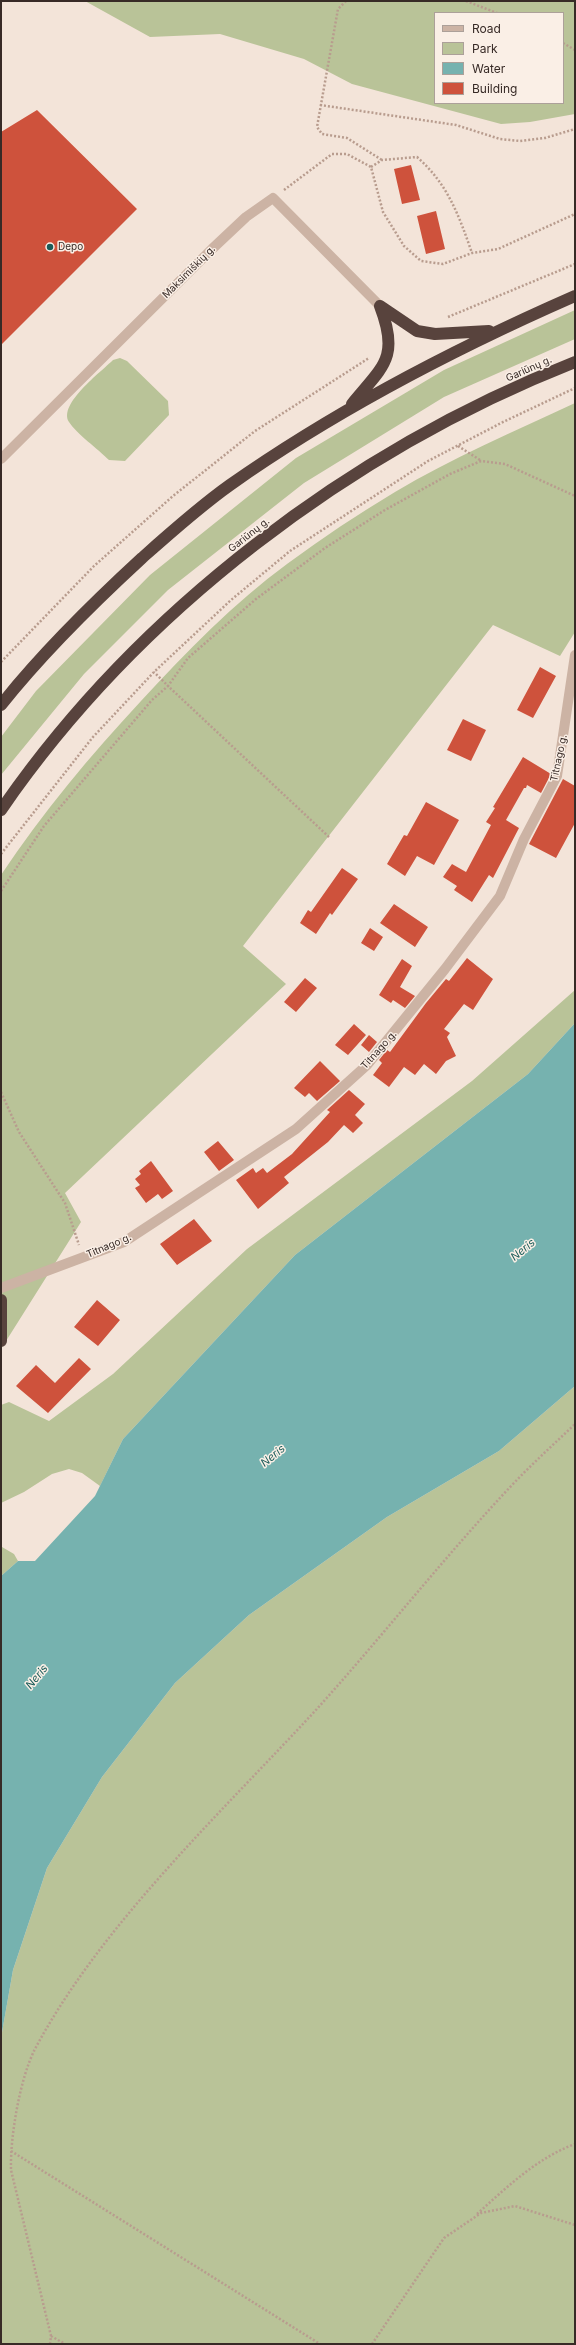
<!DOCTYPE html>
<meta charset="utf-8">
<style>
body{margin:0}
#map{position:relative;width:576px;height:2345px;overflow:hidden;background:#f3e4d9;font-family:Inter,sans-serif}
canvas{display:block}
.frame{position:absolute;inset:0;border:2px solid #372a26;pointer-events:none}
.legend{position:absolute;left:434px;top:12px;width:130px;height:92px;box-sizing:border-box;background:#faefe6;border:1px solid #aca099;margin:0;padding:5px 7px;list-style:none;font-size:12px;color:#372a26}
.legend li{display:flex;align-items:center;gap:8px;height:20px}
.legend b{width:20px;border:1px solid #aca099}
</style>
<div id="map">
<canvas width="576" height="2345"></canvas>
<div class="frame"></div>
<ul class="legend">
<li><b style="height:5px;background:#ccb3a4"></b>Road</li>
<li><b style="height:11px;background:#b9c398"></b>Park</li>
<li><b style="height:11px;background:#76b2af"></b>Water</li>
<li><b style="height:11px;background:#ce523c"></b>Building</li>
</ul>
</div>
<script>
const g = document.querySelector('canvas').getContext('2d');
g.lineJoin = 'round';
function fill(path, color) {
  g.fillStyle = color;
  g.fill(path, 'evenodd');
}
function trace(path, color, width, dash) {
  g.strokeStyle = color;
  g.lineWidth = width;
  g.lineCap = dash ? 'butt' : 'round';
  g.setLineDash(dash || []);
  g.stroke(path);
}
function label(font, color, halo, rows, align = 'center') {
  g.font = font + ' Inter,sans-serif';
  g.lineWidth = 3;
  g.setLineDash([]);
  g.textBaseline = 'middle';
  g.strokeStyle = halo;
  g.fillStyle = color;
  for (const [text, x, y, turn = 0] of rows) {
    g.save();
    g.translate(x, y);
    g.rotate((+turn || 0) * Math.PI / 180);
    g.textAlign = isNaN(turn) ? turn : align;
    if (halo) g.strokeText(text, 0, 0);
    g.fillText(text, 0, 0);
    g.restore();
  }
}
fill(new Path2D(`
 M85,1H575V114L530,122L501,124L352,84L304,59L220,34L150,37ZM435,13H563V103H435Z
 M575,310V339L444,397L304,483L168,590L84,674L1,775V737L36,691L150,575L296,458L444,370Z
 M120,358L127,361L168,401L169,415L125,461L109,460C98,449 77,434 69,422C58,404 101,372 113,360Z
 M575,403V632L560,656L493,625L243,946L286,984L65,1193L81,1222L1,1349V875C43,812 90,756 141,701C186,652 234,603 287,564C322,538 358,514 395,492C452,458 515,431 575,403Z
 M575,990V1023L528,1074L295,1255L123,1439L100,1486L82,1473L69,1469L52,1474L24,1492L1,1503V1405L9,1402L49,1421L113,1374L247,1249L472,1081Z
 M575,1386V2344H1V2038L13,1970L47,1868L102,1777L175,1683L249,1615L387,1517L499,1451Z
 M2,1547L14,1554L18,1561L1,1576Z`), '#b9c398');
fill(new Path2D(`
 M575,1023V1386L499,1451L387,1517L249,1615L175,1683L102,1777L47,1868L13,1970L1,2038V1576L18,1561H35L95,1496L123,1439L295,1255L528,1074Z`), '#76b2af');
fill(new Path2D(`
 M37,110L137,209L1,345V132Z
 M411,165L420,200L402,204L394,169Z
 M436,211L445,249L426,254L417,216Z
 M540,667L556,676L533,718L517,710Z
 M463,719L486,730L471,761L447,750Z
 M523,757L551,774L541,793L527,785L526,788H524L506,820L519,828L493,878L489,875L472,902L454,890L457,886L443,877L452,864L466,872L491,825L486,822L495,808L493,807Z
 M563,779L575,786V823L556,858L529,844Z
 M426,802L459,820L434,865L417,856L405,876L387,864L404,835L407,836Z
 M342,868L358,879L332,915L330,913L316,934L300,923L308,910L311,912Z
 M394,904L428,927L415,947L380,923Z
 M370,928L383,937L374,951L361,943Z
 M467,958L493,979L473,1010L464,1004L444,1029L450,1033L447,1037L456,1056L446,1061L436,1074L424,1064L415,1075L404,1067L389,1087L373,1075L382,1063L379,1060L387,1050L390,1052L426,1003L446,979L449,981Z
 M402,959L412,966L400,987L415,996L405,1008L393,1000L391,1003L379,995Z
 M305,978L317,988L296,1012L284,1002Z
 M354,1024L366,1035L348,1055L335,1045Z
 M369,1035L377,1042L369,1052L361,1045Z
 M320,1061L340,1081L317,1101L309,1093L305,1097L294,1088Z
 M349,1090L365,1104L355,1115L363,1123L353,1133L344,1125L328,1142L284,1177L289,1183L258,1209L236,1180L253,1168L256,1173L263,1168L267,1173L292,1154L330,1112L327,1110Z
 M218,1141L234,1160L219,1171L204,1152Z
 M151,1161L173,1191L162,1199L158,1194L146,1203L135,1188L140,1185L135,1179L141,1174L139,1171Z
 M194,1219L212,1241L177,1265L160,1244Z
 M97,1300L120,1320L98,1346L74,1327Z
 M79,1358L91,1369L48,1413L16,1386L36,1365L55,1383Z`), '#ce523c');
trace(new Path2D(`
 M346,1L338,9L317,127L322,134L347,138L382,160
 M466,1L497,13
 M563,43L575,50
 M320,105L456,125L500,139L520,141L545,138L575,129
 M371,167L382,160L417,157C448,184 459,216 472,253
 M284,190L332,154H347L371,167L383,212L404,246L421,261L443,264L472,253L498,249L575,214
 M448,317L575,264
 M458,446L480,460
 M1,662L94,566L173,496L255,431L369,358
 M329,837L168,686L188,658L256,599L325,548L385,510L450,474L481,461L505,464L575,496
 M1,854L93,737L154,672L231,600L290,551L428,461L503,422L575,388
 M1,891L44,826L152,700L168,686L154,672
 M1,1092L19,1132L65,1203L79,1245
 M11,2151L320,2344
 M477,2214C507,2187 537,2158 575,2144
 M51,2336L65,2344
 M50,2344L51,2336L11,2170C10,2137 20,2078 35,2049C101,1925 220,1814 315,1711C382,1637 444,1557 513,1484C533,1463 554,1444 575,1424
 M372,2344L444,2238L481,2213L515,2206L575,2225`), '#b89c8e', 2.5, [2, 2]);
trace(new Path2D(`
 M1,459L212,249L246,217L273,198L380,306
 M1,1288L124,1242L296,1129L367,1065L445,969L500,896L524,839L557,776L575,655`), '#ccb3a4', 10);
trace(new Path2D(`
 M380,306L417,331L435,334L489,331
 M352,404C383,366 400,358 380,306
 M1,705C43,652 92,604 142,558C170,533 199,507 230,485C338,409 454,349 575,296
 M1,810C138,611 351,450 575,362
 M1,1300V1341`), '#58433d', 12);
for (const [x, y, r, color] of [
 [50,247,4,"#195b59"]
]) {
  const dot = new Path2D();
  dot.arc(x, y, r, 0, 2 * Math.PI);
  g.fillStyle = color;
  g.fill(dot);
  trace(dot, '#faefe6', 1.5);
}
label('10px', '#372a26', '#faefe6', [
 ["Depo",58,247]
], 'left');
label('10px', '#372a26', '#faefe6', [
 ["Maksimiškių g.",189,272,-45],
 ["Gariūnų g.",529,369,-24],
 ["Gariūnų g.",249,535,-38],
 ["Titnago g.",559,758,-78],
 ["Titnago g.",379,1050,-48],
 ["Titnago g.",109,1246,-23]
]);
label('italic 11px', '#195b59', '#faefe6', [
 ["Neris",523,1250,-39],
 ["Neris",273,1456,-39],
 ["Neris",37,1677,-50]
]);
</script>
